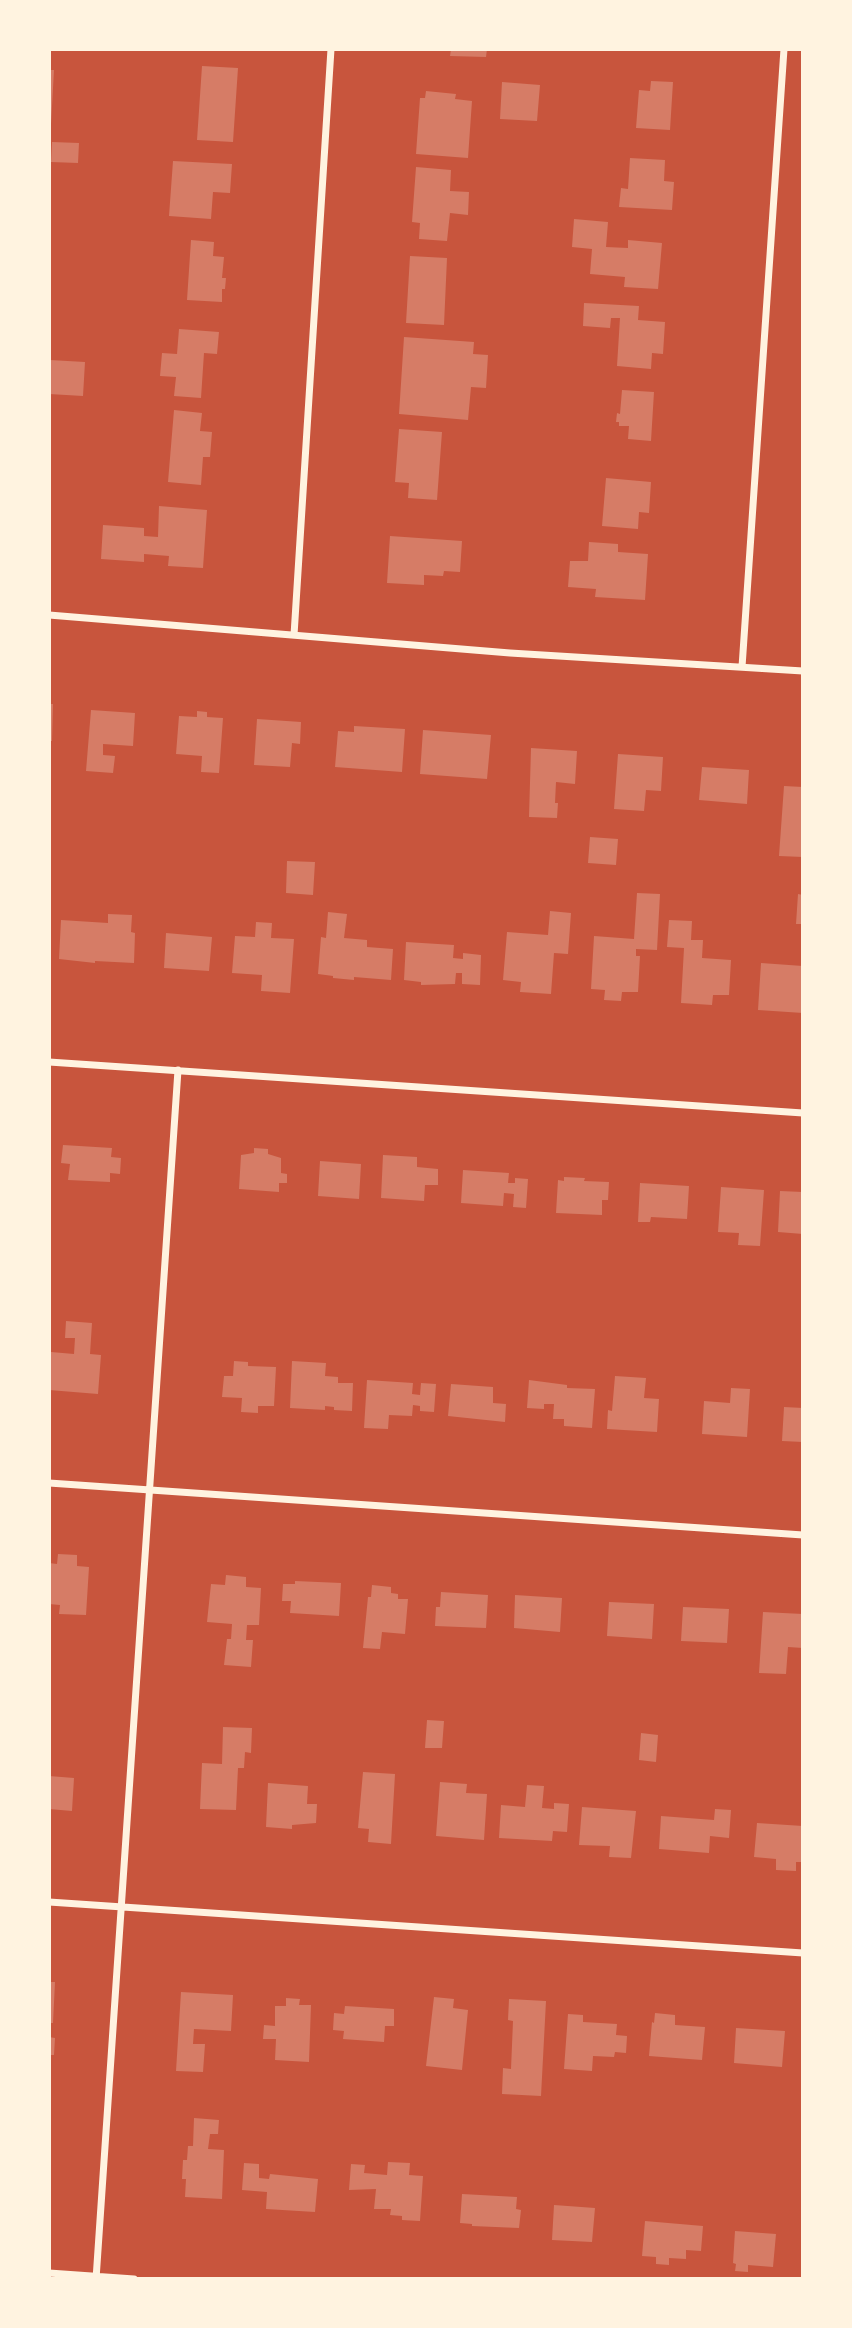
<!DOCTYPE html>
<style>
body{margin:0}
#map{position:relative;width:852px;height:2328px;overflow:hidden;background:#c8553d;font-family:Helvetica,sans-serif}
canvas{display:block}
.frame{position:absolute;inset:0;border:51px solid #fff3e0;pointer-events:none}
</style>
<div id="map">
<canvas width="852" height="2328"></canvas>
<div class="frame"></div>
</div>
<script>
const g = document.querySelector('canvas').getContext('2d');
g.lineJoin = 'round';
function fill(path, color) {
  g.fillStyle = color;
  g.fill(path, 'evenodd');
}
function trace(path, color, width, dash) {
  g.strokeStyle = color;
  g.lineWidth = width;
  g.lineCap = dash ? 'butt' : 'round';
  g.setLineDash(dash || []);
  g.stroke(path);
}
fill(new Path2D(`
 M451,49H487L486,57L450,56Z
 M202,66L238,68L233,142L197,140Z
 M49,70H54L51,124H49Z
 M651,81L673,82L670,130L636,128L639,90L650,91Z
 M502,82L540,85L537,121L500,119Z
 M426,91L456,94L455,99L472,101L468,158L416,154L420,98H425Z
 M52,142L79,143L78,163L51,162Z
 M630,158L665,160L664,181L674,182L672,210L619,207L621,188L628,189Z
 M173,161L232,164L230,193L213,192L211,219L169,216Z
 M416,167L451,170L450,191L469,192L468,215L450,213L447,241L419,239L420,223L412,222Z
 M574,219L608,222L606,247L628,248V240L662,243L658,289L624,287L625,277L590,274L592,249L572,247Z
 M191,240L214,242L213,256L224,257L222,278H226L225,289H222V302L187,300Z
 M410,256L447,258L444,325L406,323Z
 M584,303L639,306L638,320L665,322L663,354L652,353L651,369L617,366L620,318H611L610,328L583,326Z
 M179,329L219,332L217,354L204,353L201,398L174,396L176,377L160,376L162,353L177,354Z
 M404,337L474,342L473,354L488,355L486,388L471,387L468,420L399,414Z
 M50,360L85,362L83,396L49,394Z
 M622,390L654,392L651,441L628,439L629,426H619V422H616L617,413L620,414Z
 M174,410L202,413L200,431L212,432L210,457H203L201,485L168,482Z
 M399,429L442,432L437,500L408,498L409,483L395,482Z
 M606,478L651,482L649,513L639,512L638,529L602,526Z
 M159,506L207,510L203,568L168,566L169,556L144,554V562L101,559L103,525L144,528V536L158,537Z
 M390,536L462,541L460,572L444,571L443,576L424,575V585L387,583Z
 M589,542L618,544V552L648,554L645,600L595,597L596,589L568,587L570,561H588Z
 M49,704H53L52,741H49Z
 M91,710L135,713L133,746L103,744V755L115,756L113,773L86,771Z
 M197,711L207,712V717L223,718L219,773L201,772L202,756L176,754L179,716L197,717Z
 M257,719L301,722L300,744L292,743L290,767L254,765Z
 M354,726L405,729L402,772L335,767L338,731L354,732Z
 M423,730L491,735L487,779L420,774Z
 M531,748L577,751L575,784L556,782L555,803H558L557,818L529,817Z
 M618,754L663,757L661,791L646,790L644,811L614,809Z
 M702,767L749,770L747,804L699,800Z
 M784,786L803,787V857L779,856Z
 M590,837L618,839L616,865L588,863Z
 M287,861L315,862L313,895L286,893Z
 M637,893L660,894L657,950L636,949V956H640L638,992H622L621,1001L604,1000L605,990L591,989L594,936L634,939Z
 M798,894L803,895V924H796Z
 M550,911L571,913L568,954L554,953L551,994L520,992L521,982L503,980L507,932L548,935Z
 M328,912L347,914L344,938L367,940V947L393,949L391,980L354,977V980L333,978V976L318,974L321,937L326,938Z
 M108,914L132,915L131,932L135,933L134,963L95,961V963L59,959L61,920L108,923Z
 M669,920L692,921L691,940H703L702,958L731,960L729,995H713L712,1005L681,1003L684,948L667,947Z
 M256,922L272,923L271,938L294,939L290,993L261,991L262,975L232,973L235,936L255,937Z
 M166,933L212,937L209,971L164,968Z
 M406,942L454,945L453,958L463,959V953L481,955L480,985L462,984V973H456L455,984L421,985V982L404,980Z
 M761,963L803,966V1013L758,1010Z
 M63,1145L112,1148L111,1157L121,1158L120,1174L110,1173V1182L68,1180L70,1164L61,1163Z
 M254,1148L268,1149V1154L281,1158V1173L287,1174V1183H279V1192L239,1189L241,1155L254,1153Z
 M383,1155L417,1157V1167L438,1169V1185H425L424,1201L381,1198Z
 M320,1161L361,1164L359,1199L318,1196Z
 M463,1170L509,1173L508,1183H515V1178L528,1179L526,1208L513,1207L514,1194L504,1193L503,1206L461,1203Z
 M564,1177L585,1178L584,1181L609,1182L608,1200H602V1215L556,1213L558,1180L564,1181Z
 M640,1183L689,1186L687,1219L651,1217L650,1222H638Z
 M721,1187L764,1190L760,1246L738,1245L739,1233L718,1232Z
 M780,1191L803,1192V1234L778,1232Z
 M66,1321L92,1323L90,1354L101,1355L98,1394L49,1390L51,1352L74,1354L75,1338H65Z
 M234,1361L248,1362V1366L276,1367L274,1406H258V1413L241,1412L242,1398L222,1397L224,1376H233Z
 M292,1361L326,1363L325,1376L338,1377V1383H353L352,1411L334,1410V1407L325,1406V1410L290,1408Z
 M615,1376L646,1378L644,1398L659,1399L657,1432L607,1429L608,1410L612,1411Z
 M367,1380L413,1383L412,1394L420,1395L421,1383L436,1384L434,1412L420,1411V1406L413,1405L412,1416L389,1415L388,1429L364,1428Z
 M529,1380L567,1385V1388L595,1389L592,1428L564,1426V1419H553L554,1404H544V1409L527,1408Z
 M451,1384L493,1387V1403L506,1404L505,1422L448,1416Z
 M731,1388L750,1389L747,1437L702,1434L704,1401L730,1403Z
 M784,1407L803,1408V1442L782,1441Z
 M58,1554L77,1555V1566L89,1567L86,1615L59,1614L60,1605L49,1604V1563L57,1564Z
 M226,1575L246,1577V1587L261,1588L259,1625H247L246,1640H253L251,1667L224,1665L227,1639H231L232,1624L207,1622L211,1584L225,1585Z
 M295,1581L341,1583L339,1616L290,1613L291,1601H282L283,1584H295Z
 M372,1585L391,1587V1593L398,1594V1599H408L405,1634L382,1632L380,1649L363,1648L368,1597H371Z
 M441,1592L488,1595L486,1628L435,1626L436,1607H440Z
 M515,1595L562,1598L560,1632L514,1628Z
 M609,1602L654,1604L652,1639L607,1636Z
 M683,1607L729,1609L727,1643L681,1641Z
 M763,1612L803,1614V1648L788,1647L786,1674L759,1673Z
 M427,1720L444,1721L442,1748H425Z
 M223,1727L252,1728L251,1753L245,1752L244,1768H238L236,1810L200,1809L202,1763L222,1764Z
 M641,1733L658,1735L656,1762L639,1760Z
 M363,1772L395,1774L391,1844L368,1842L369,1829L358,1828Z
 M49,1776L74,1778L72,1811L49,1809Z
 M440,1782L467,1784L466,1793L487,1794L484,1840L436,1836Z
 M268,1783L308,1786L307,1804H317L316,1823L292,1825V1829L266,1827Z
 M527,1785L544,1786L542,1808L554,1809V1803L569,1804L567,1832L553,1831L552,1841L499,1838L501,1805L525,1807Z
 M582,1807L636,1811L631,1858L609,1857L610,1846L579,1845Z
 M715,1809L731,1810L729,1838L710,1836L709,1853L659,1849L661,1816L714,1820Z
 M757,1823L803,1826V1862H796V1871L776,1870V1859L754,1857Z
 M49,1982H55L53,2023H49Z
 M181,1992L233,1995L231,2031L194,2029L193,2044H205L203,2072L176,2071Z
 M434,1997L454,1999L453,2008L468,2010L462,2070L426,2066Z
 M286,1998L300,1999L299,2005H311L309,2062L275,2060L276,2039H263L264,2025L275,2026V2006H286Z
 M509,1999L546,2001L541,2096L502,2094L503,2068L511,2069L513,2021L508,2020Z
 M345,2006L394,2009V2026H385L384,2042L343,2039L344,2031L333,2030L334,2013L344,2014Z
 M655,2013L675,2015V2025L705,2027L702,2060L649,2056L652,2022L654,2023Z
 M568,2014L583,2015V2022L617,2024L616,2035L627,2036L626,2053L615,2052L614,2057L593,2056L592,2071L564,2069Z
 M736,2028L785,2031L782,2067L734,2063Z
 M49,2037L55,2038L54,2055H49Z
 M194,2118L219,2120L218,2134H210L208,2149L224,2150L222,2199L185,2197L186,2179H182L183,2160H187L188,2146H193Z
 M388,2162L410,2163L409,2175L423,2176L420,2221L402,2220V2216L390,2215L391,2209H374L376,2189L349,2190L351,2164L365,2165L364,2173L387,2175Z
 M244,2163L259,2164V2178L269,2179L270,2174L318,2179L315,2212L266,2209L267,2192L242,2190Z
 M462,2194L517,2197L516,2209L521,2210L519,2228L472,2226V2224L460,2223Z
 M554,2205L595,2208L592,2242L552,2240Z
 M645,2221L703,2226L701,2251L686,2250V2259L669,2258V2265L656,2264V2257L642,2256Z
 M735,2231L776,2234L773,2267L748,2265V2272L735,2271L736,2264L733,2263Z`), '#d67c66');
trace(new Path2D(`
 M49,615L510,653L803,671
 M294,635L331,49
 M742,667L784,49
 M49,1062L803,1113
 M49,1483L803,1535
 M49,1902L803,1953
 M49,2273L134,2279
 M96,2279L178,1070`), '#fff3e0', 7);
</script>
